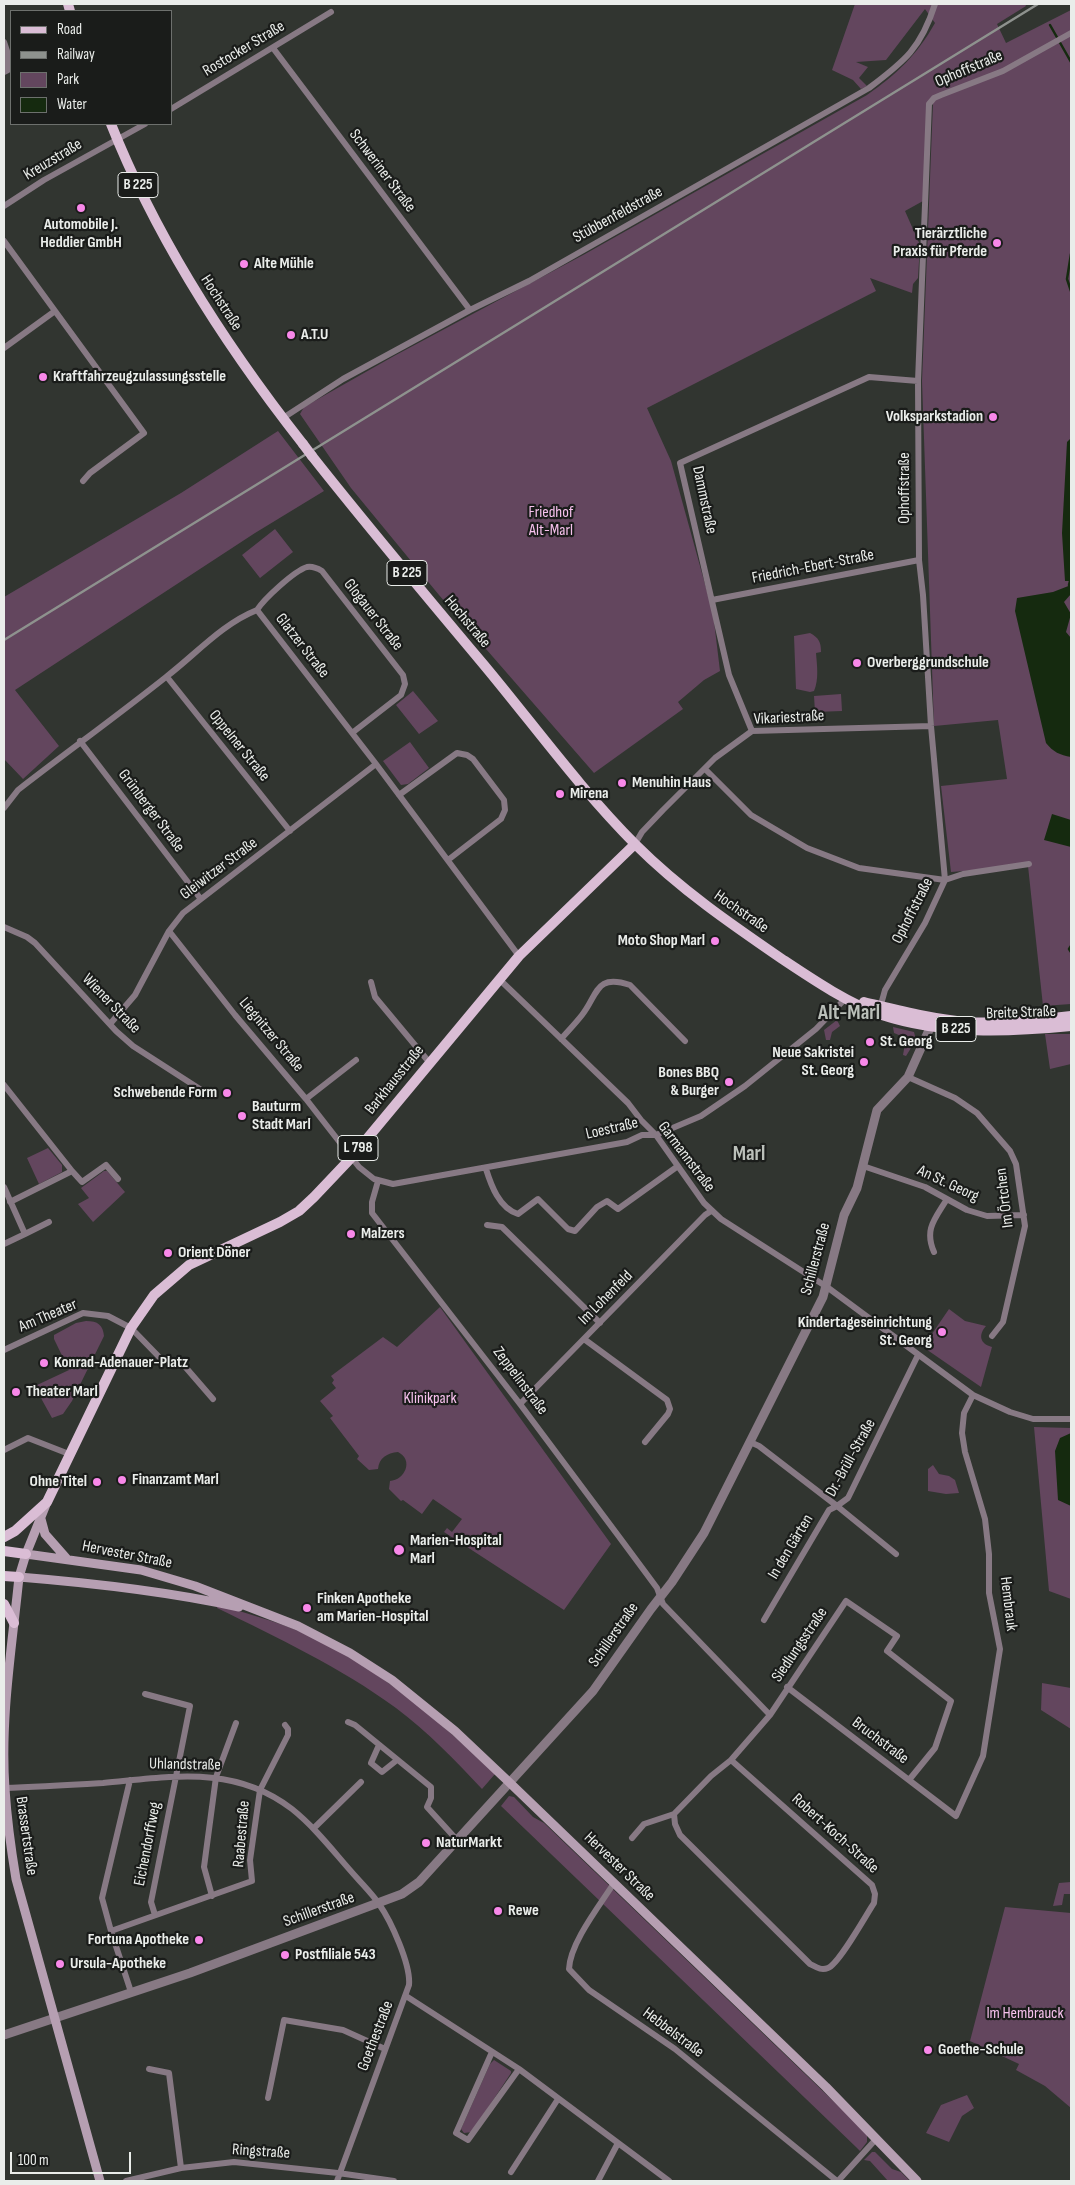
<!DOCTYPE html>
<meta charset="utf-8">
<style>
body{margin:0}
#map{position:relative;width:1075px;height:2185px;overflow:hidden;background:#313530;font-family:"Sofia Sans Condensed",sans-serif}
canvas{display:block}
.frame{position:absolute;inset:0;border:5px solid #eaedea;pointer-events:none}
.legend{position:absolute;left:10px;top:10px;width:162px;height:115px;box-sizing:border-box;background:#1a1c1a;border:1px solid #6d706d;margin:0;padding:6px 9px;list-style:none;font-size:15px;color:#eaedea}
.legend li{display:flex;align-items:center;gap:10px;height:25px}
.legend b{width:25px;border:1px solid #6d706d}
.scale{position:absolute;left:10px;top:2152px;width:121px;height:22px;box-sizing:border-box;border:2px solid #eaedea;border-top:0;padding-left:6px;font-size:15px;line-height:18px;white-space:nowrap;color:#eaedea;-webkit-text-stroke:4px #1a1c1a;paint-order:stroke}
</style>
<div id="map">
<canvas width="1075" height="2185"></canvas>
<div class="frame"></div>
<ul class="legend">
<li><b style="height:6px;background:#dabdd5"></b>Road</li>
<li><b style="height:6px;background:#8e928e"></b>Railway</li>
<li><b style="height:14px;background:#63465e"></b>Park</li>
<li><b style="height:14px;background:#152a0f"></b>Water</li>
</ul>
<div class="scale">100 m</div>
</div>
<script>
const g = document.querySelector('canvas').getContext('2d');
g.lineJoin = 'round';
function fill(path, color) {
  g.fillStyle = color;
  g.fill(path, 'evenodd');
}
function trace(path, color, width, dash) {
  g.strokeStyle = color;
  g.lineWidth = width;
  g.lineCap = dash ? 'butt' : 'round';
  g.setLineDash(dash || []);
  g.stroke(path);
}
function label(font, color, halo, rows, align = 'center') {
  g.font = font + ' "Sofia Sans Condensed",sans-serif';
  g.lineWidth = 4.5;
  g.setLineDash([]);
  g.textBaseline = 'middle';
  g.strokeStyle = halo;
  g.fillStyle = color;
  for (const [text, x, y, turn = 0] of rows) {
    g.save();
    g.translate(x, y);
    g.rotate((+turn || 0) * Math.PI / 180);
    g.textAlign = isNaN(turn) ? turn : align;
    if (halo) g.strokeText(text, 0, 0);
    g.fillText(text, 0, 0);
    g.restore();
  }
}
fill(new Path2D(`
 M855,4H1025L1026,6L997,24L1006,43L1071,10V1004L1043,1006L1028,866L951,872L941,786L1007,779L998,720L934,726L922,381L933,103L928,106L923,201L905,211L920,245L918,278L913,284L912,293L870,278L876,291L647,408L671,461L713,613L720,671L704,680L678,702L683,709L594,773L439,595L351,488L300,414L304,407L394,356L585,254L867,95C897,74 917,55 935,23L925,9L886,60L856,62L868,67L859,78L867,86L861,89L853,80L832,70Z
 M278,431L324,491L255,533L15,690L59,746L23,779L4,759V597L181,493Z
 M275,529L293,552L260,578L242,555Z
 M810,633C819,638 821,642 821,652L816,653C817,666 819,679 814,691L810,692L796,689L794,636Z
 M413,691L438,721L419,734L396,705Z
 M841,694L842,711L815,712L814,696Z
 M410,742L429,768L408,784L401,785L383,761Z
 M837,1020L840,1026L832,1032L830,1040H826L824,1030Z
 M893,1027L914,1032L916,1040L906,1056L903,1055L906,1038L894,1033Z
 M1045,1034H1071V1064L1050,1069Z
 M48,1148L62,1165V1172L39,1184L27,1158Z
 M104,1171H107L125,1192L93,1222L78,1204L89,1198L81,1188Z
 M440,1307L611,1544L564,1610L444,1532L447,1528L452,1532L462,1519L433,1499L422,1514L403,1500L401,1501L389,1489L390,1481C405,1480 414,1460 398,1452C387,1453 379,1458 378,1469L369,1470L357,1459L359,1456L330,1418L333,1416L320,1401L336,1388L332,1383L334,1380L331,1376L383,1337L397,1347Z
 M949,1309L965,1321L986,1326C978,1335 980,1344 992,1347L981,1387L923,1347Z
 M86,1321C98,1321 103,1325 104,1336L72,1401L63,1414L52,1418L42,1400L37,1385L69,1370L54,1339V1335L76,1323Z
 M1034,1427L1071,1428V1599L1049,1591Z
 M933,1465L939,1474L949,1476L955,1480L959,1493L946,1494L928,1491V1469Z
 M218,1605C246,1613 275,1621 301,1632C376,1665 437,1719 495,1774L482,1789C455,1760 428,1732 396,1708C340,1667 278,1638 217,1608Z
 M1042,1683L1071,1688V1729L1041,1710Z
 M509,1796L514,1797L533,1817L544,1823L854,2121L867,2135V2142L860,2151L856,2147L501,1806Z
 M1071,1882V1894H1064L1062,1905L1053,1906L1059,1883Z
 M1005,1907L1071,1913V2108L1045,2086L1016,2070L1019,2064L970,2041Z
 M494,2060L511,2071V2073L472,2132L464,2133L461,2129L490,2064Z
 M967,2095L974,2108L962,2116L949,2142L926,2133L941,2105Z
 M872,2152H875L892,2169L901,2172L910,2181H888L870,2161L864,2160Z`), '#63465e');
fill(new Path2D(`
 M1071,438V581H1065L1062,533L1067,442Z
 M1071,585V594L1064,602L1071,614L1066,632L1071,638V757C1060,755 1053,752 1046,743L1015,611L1017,598L1053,592Z
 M1052,814L1071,820V847L1044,840Z
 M1071,1433V1506L1058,1500L1055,1451L1060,1438Z`), '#152a0f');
trace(new Path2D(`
 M1050,25L1071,62
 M1071,254L1067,279L1071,291
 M1069,585L1070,581
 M1071,946L1069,949L1071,952`), '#152a0f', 2.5);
trace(new Path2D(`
 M4,42L7,51L8,70L4,72
 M273,48L470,310
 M171,109L331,12
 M4,206L44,180L145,124
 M4,241L144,433L90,473L83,481
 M4,348L55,311
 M283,418L343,379L470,310L529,281L869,88C905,61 921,48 935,4
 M712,600L919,560
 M257,610C264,599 294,571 307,567C313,566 317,568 322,571L403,675L405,684L401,695L352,733
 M167,677L290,831
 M752,731L729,675L680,463L869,377L918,381
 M80,741L200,898
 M705,769L751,815L807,848L859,868L945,880L963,874L1029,864
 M399,795L457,753L467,755L473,759L504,800L505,810L501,819L448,860
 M4,808L18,790C67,752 117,716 166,677C196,654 222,624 257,610L376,764L519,956
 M635,844L642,832L663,810L715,758L752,731L931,726
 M4,927L27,937L35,943L116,1031L133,1046L206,1093
 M169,931L235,1015L306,1099L359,1167L374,1179L393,1184L627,1142L642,1135H656L701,1116L745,1086L816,1029L846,998
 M499,979L628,1103L641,1120L656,1135L704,1203L721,1219L827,1287L973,1395L1010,1412L1033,1419H1071
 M371,982L375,997L429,1062
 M880,1008L885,990L925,923L945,880L931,726L923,595L919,560L918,381L929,104L934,98L941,95L1003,71L1071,33
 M110,1024L135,995L169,931L183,913L376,764
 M561,1039C568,1031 575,1024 582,1015C598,995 595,973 630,985L685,1041
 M908,1077L955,1098L977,1113L1010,1151L1016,1164L1025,1226L1003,1322L992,1336
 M4,1085L72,1171L10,1202
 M306,1099L356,1060
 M863,1166L925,1187L967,1210L987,1216L1024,1215
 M486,1169C491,1185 499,1208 518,1214L538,1199L568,1229L575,1231L597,1207L607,1201L618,1209L678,1166
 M72,1171L82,1182L106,1165L118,1179
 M378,1181L372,1202V1213L520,1404L620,1538L657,1588L663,1604L770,1715
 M4,1187L25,1234L49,1222
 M487,1225L502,1227L600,1323
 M4,1244L25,1234
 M934,1252C924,1229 935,1219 947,1199
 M584,1339L667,1400L670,1409L668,1414L645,1442
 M4,1350L83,1313L108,1316L131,1328L164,1362L174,1360L181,1362L213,1399
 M520,1404L705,1215L711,1211
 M750,1442L759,1446L837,1506L829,1510L764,1620
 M4,1450L28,1438L69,1454
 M896,1554L837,1506L848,1498L918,1355
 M787,1687L956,1816L983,1756L1000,1649L989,1593V1554L985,1519L965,1452L962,1433L964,1413L973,1395
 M145,1694L190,1706L151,1902L155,1915
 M348,1722L355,1725L431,1787V1798L427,1807L457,1840
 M379,1745L371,1763L382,1772L397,1760
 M731,1760L872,1885L875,1894L874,1903C866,1915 839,1964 828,1968C821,1971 816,1967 810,1964L680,1835L675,1824L674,1814L711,1776Z
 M731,1760L770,1715L846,1601L897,1636L887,1651L951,1701L935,1748L909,1780
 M130,1780L102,1898L111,1931L131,1992
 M4,1788C37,1787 70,1785 103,1783C170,1777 234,1764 292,1809C317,1829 336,1855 357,1878C364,1886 373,1895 379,1904C391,1921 411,1965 409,1985L337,2181
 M314,1828L361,1782
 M632,1838L644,1824L674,1814
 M614,1883C600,1905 570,1943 569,1969L589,1990L675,2049L837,2181
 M212,1896L204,1867L216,1777L236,1723
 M111,1931L252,1881L250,1860L260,1790L288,1735V1729L285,1725
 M406,1996L519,2069L669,2181
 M492,2052L456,2133L468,2140L519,2069
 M149,2069L169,2073L181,2168
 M268,2098L284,2020L343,2030L385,2049
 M511,2172L558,2099
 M126,2181L181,2168L234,2162L338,2173L394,2181
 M598,2181L618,2143
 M838,2181L877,2138`), '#877984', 6);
trace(new Path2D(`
 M4,2035L190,1973L402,1894L419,1882L593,1691L651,1609L672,1582L704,1533L823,1297L844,1215L857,1188L877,1110L908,1077L929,1030L932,1020`), '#877984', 9);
trace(new Path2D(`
 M47,1502L26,1554L19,1577C12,1647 0,1719 5,1789C7,1820 11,1849 16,1879L100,2181
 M41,1519L45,1534L67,1559
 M26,1554L141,1570L195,1586L298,1626L350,1653L392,1680L455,1731L510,1783L826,2087L917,2181
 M19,1577C93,1583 166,1591 239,1607`), '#b69fb2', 9);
trace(new Path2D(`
 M68,4L70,11
 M111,124C157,240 226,346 303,444
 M312,456C368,527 426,596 484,665C534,725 581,790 636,845C680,889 731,924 782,959C812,979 849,1004 882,1015C943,1035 1009,1032 1071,1026
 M864,1002C898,1010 932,1019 967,1022C1001,1024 1037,1020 1071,1016
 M4,1537L15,1531L47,1502L131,1328L154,1295L189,1265L280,1222L299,1211L314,1197L351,1158L519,956L635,844
 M4,1551L26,1554
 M4,1576L19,1577
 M4,1604L14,1623`), '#dabdd5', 10);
trace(new Path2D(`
 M4,640L1038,4`), '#8e928e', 2.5);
trace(new Path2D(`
 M303,444L312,456`), '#dabdd5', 10);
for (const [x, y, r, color] of [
 [81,208,5,"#f888e9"],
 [997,243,5,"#f888e9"],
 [244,264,5,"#f888e9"],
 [291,335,5,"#f888e9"],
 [43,377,5,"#f888e9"],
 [993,417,5,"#f888e9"],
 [857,663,5,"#f888e9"],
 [622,783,5,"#f888e9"],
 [560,794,5,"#f888e9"],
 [715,941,5,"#f888e9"],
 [870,1042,5,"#f888e9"],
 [864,1062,5,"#f888e9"],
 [729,1082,5,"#f888e9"],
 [227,1093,5,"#f888e9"],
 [242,1116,5,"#f888e9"],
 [351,1234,5,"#f888e9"],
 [168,1253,5,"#f888e9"],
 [942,1332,5,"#f888e9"],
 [44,1363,5,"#f888e9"],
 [16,1392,5,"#f888e9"],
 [122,1480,5,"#f888e9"],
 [97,1482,5,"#f888e9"],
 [399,1550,6,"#f888e9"],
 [307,1608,5,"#f888e9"],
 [426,1843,5,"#f888e9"],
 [498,1911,5,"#f888e9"],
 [199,1940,5,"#f888e9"],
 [285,1955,5,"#f888e9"],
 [60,1964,5,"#f888e9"],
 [928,2050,5,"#f888e9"]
]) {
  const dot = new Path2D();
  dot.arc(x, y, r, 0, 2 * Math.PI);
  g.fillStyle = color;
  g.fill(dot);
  trace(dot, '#1a1c1a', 2);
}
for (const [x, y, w] of [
 [138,185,40],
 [407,573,40],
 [956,1029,40],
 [358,1148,40]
]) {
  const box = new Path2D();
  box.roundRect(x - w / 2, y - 12.5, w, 25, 4);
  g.fillStyle = '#1a1c1a';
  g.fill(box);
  trace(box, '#eaedea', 1);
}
label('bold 15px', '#eaedea', null, [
 ["B 225",138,185],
 ["B 225",407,573],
 ["B 225",956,1029],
 ["L 798",358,1148]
]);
label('16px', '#eaedea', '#1a1c1a', [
 ["Rostocker Straße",244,49,-31],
 ["Ophoffstraße",969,69,-23],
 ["Kreuzstraße",53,160,-31],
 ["Schweriner Straße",382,171,53],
 ["Stübbenfeldstraße",618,215,-29],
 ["Hochstraße",221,303,57],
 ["Ophoffstraße",905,488,-90],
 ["Dammstraße",704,500,78],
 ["Friedrich-Ebert-Straße",813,567,-11],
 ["Glogauer Straße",373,615,52],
 ["Hochstraße",467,622,50],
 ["Glatzer Straße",302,646,52],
 ["Vikariestraße",789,718,-3],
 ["Oppelner Straße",239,746,51],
 ["Grünberger Straße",151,811,53],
 ["Gleiwitzer Straße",219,869,-37],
 ["Ophoffstraße",913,911,-63],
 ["Hochstraße",741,912,35],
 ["Wiener Straße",111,1004,46],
 ["Breite Straße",1021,1013,-2],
 ["Liegnitzer Straße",271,1035,50],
 ["Barkhausstraße",395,1080,-51],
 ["Loestraße",612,1129,-13],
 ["Garmannstraße",686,1157,53],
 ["An St. Georg",948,1184,25],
 ["Im Örtchen",1005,1198,-97],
 ["Schillerstraße",816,1259,-75],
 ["Im Lohenfeld",606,1298,-45],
 ["Am Theater",48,1316,-23],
 ["Zeppelinstraße",520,1381,53],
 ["Dr.-Brüll-Straße",851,1458,-61],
 ["In den Gärten",791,1547,-59],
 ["Hervester Straße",127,1555,11],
 ["Hembrauk",1008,1604,83],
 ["Schillerstraße",614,1635,-55],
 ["Siedlungsstraße",800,1645,-56],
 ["Bruchstraße",880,1741,37],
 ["Uhlandstraße",185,1765,1],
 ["Raabestraße",242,1834,-85],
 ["Robert-Koch-Straße",835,1834,42],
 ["Brassertstraße",26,1836,82],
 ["Eichendorffweg",148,1844,-79],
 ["Hervester Straße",619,1867,44],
 ["Schillerstraße",319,1910,-20],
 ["Hebbelstraße",673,2033,37],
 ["Goethestraße",376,2036,-69],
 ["Ringstraße",261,2152,4]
]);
label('bold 16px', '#eaedea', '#1a1c1a', [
 ["Automobile J.",81,225,"center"],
 ["Heddier GmbH",81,243,"center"],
 ["Tierärztliche",987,234,"right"],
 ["Praxis für Pferde",987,252,"right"],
 ["Alte Mühle",254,264],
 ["A.T.U",301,335],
 ["Kraftfahrzeugzulassungsstelle",53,377],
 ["Volksparkstadion",983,417,"right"],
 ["Overberggrundschule",867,663],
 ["Menuhin Haus",632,783],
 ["Mirena",570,794],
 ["Moto Shop Marl",705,941,"right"],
 ["St. Georg",880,1042],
 ["Neue Sakristei",854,1053,"right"],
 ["St. Georg",854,1071,"right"],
 ["Bones BBQ",719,1073,"right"],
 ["& Burger",719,1091,"right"],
 ["Schwebende Form",217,1093,"right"],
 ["Bauturm",252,1107],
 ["Stadt Marl",252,1125],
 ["Malzers",361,1234],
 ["Orient Döner",178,1253],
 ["Kindertageseinrichtung",932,1323,"right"],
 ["St. Georg",932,1341,"right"],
 ["Konrad-Adenauer-Platz",54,1363],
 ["Theater Marl",26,1392],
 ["Finanzamt Marl",132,1480],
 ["Ohne Titel",87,1482,"right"],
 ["Marien-Hospital",410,1541],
 ["Marl",410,1559],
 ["Finken Apotheke",317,1599],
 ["am Marien-Hospital",317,1617],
 ["NaturMarkt",436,1843],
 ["Rewe",508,1911],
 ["Fortuna Apotheke",189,1940,"right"],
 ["Postfiliale 543",295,1955],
 ["Ursula-Apotheke",70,1964],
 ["Goethe-Schule",938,2050]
], 'left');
label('16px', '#f7c1ed', '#1a1c1a', [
 ["Friedhof",551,513],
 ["Alt-Marl",551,531],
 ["Klinikpark",430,1399],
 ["Im Hembrauck",1025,2014]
]);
label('bold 21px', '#bbc0ba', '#1a1c1a', [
 ["Alt-Marl",849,1014],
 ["Marl",749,1155]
]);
</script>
